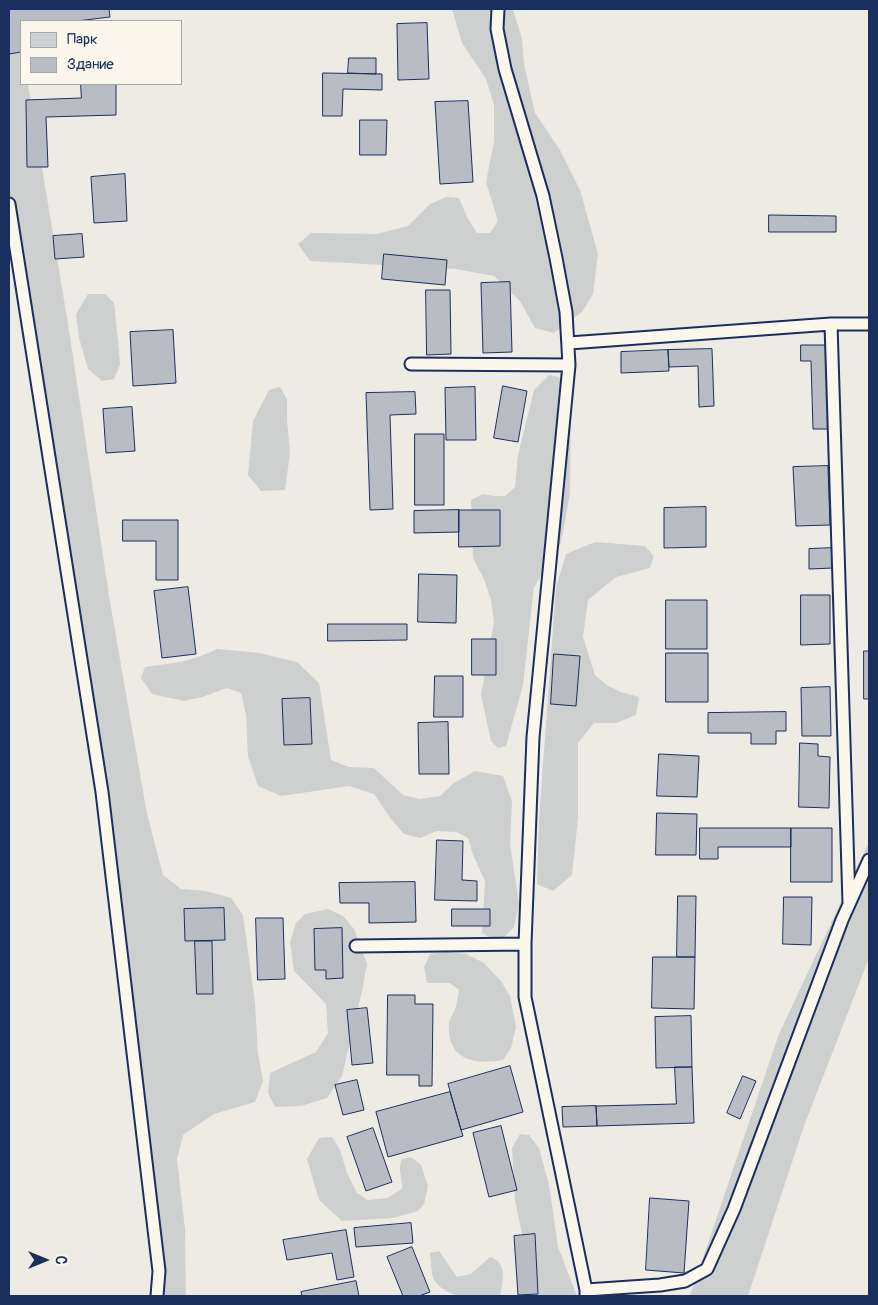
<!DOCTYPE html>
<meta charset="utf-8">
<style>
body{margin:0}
#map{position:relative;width:878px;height:1305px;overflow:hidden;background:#eeebe4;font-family:Pangolin,sans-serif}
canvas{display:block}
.frame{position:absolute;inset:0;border:10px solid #1b2f5e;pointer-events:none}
.legend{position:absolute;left:20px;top:20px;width:162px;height:65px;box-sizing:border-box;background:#fbf7ec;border:1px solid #a1a7b3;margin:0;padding:6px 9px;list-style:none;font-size:15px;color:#1b2f5e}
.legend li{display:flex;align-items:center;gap:10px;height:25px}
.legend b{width:25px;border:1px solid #a1a7b3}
.north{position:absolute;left:20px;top:1235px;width:50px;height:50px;-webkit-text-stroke:4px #fbf7ec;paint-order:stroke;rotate:90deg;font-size:14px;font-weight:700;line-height:20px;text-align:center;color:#1b2f5e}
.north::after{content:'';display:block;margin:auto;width:18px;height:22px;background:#1b2f5e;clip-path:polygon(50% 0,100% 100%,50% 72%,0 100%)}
</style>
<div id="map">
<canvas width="878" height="1305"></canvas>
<div class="frame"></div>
<ul class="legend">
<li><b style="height:14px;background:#cecfcf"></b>Парк</li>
<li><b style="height:14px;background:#b9bcc3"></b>Здание</li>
</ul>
<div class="north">С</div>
</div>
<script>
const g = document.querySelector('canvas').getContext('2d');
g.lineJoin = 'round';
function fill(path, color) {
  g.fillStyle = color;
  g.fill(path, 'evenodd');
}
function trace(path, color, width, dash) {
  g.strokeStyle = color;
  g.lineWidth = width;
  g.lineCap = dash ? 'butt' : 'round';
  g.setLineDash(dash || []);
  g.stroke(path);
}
fill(new Path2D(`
 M9,9H15L21,45V84H28L68,324L110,602L147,814L163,875L181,889L206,891L231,898L243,915L255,1003L258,1053L263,1081L255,1102L214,1114L183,1135L177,1159L185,1229L186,1296H157L97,793L9,235Z
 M452,9H513L522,39L524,64L535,113L560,150L580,190L598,254L593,294L582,312L554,333L535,328L520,301L494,276L456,269L310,261L298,244L311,233L377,234L408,226L430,204L446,197L459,198L467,217L477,233H490L498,221L486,182L494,142V105L486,79L462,43Z
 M88,294H105L114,303L118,340L120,365L114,379L102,381L88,369L79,338L76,314Z
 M549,375L559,377L571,393L570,493L561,543L534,587L523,685L506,746L498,748L491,741L481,695L494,622L491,600L484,579L473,558L471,500L483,494L494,496H505L515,487L518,455L534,390Z
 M280,387L287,399V420L290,453L285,490L261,491L248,475L253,421L269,390Z
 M595,542L645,546L654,556L650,568L616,577L588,600L583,637L595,675L608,686L621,692L639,697L636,715L616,723H594L578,743V818L572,875L553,891L537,884L539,820L556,587L566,554Z
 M217,649L259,653L297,662L319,683L331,760L349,767L374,768L403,795L420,799L440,796L454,783L475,771L503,776L512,801L510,844L519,904L514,927L503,938L493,939L482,933L485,881L473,855L468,838L456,832L437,831L420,838L404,834L391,819L374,794L349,786L281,796L258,786L248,756L246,715L241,693L227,688L202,697L184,701L152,694L141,678L145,667C170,664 194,661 217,649Z
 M869,842V958L804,1126L748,1296H690L779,1034Z
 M328,909L343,916L354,929L367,964L362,991L342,1076L327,1098L301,1106L275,1107L268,1093L270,1073L316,1052L328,1033L326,1004L294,971L290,942L296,923L305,914Z
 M448,952L466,954L484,963L501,981L510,996L516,1027L511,1048L503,1060C474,1065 447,1060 449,1024C449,1019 453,1014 455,1009C457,1004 458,996 459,990L450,983H427L424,967L430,954Z
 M520,1134L529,1135L539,1148L549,1185L558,1247L577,1296H535L515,1200L512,1148Z
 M332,1137L340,1150L347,1173L357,1193L368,1200L387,1198L402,1189C403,1178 397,1169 402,1159L411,1157L421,1165L428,1186L424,1204L418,1211L393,1218L342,1221L319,1200L307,1159L319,1138Z
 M439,1251L457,1277L471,1274L490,1257C508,1263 503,1281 500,1296C479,1299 447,1300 434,1280C431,1273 431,1260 430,1253Z`), '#cecfcf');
const building = new Path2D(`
 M9,9H109L110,17L77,21H21V52L9,54Z
 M427,23L429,79L398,80L397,24Z
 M349,58H376V74L348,73Z
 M323,73L382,74V90L343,89L342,116H323Z
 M81,84H116V115L46,117L48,167H27L26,100L81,98Z
 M468,101L473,182L440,184L435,102Z
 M360,120H387L386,155H360Z
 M125,174L127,221L94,223L91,177Z
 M769,215L836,216V232H769Z
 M82,234L84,257L55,259L53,236Z
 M384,254L447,260L445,285L382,279Z
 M510,282L512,352L483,353L481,283Z
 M426,290H450L451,354L427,355Z
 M173,330L176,383L133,386L130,332Z
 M801,345H828L829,429H813L811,361H801Z
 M712,349L714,406L699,407L698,366L669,367L668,350Z
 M668,350L669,371L621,373V352Z
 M503,386L527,391L518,442L494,438Z
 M475,387L476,440H446L445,388Z
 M415,392L416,414L390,415L393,509L370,510L366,393Z
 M132,407L135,451L106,453L103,409Z
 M415,434H444V505H415Z
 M828,466L830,525L796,526L793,467Z
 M706,507V547L664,548V508Z
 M459,510V532L414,533V511Z
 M459,510H500V546L459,547Z
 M123,520H178V580H156V541H123Z
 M833,548V568L809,569V549Z
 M419,574L457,575L456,623L418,622Z
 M188,587L196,654L162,658L154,591Z
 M801,595H830V644L801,645Z
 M666,600H707V649H666Z
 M328,624H407V640L328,641Z
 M472,639H496V675H472Z
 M864,651H869V699H864Z
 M666,653H708V702H666Z
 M554,654L580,656L576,706L551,704Z
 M435,676H463V717H434Z
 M830,687L831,736H802L801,688Z
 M310,698L312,744L284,745L282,699Z
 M786,712V731H776V744H751V733H708V713Z
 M448,722L449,774H419L418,723Z
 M800,743L818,744V756L830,757L829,808L799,807Z
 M659,754L699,756L697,797L657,796Z
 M657,813L697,814L696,855H656Z
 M700,828H791V847H718V859H700Z
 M791,828H832V882H791Z
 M437,840L463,841L462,880L477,881V901L435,900Z
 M415,882L416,922L369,923V903H340L339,883Z
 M678,896H696L695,957H677Z
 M784,897H812L811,945L783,944Z
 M224,908L225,940L185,941L184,909Z
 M452,909H490V926H452Z
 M256,918H283L285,979L258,980Z
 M342,928L343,978L326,979V970H315L314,929Z
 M195,941H212L213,994H197Z
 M653,957H695L694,1009L652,1008Z
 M388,995H415V1004H433L432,1086H419V1075H387Z
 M367,1008L373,1063L352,1065L347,1010Z
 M691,1016L692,1067L656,1068L655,1017Z
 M510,1066L523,1112L461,1130L448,1084Z
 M675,1067H692L694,1123L597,1126L596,1106L676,1104Z
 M743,1076L756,1081L740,1119L727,1113Z
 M357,1080L364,1110L343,1115L335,1085Z
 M450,1092L463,1136L388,1157L376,1112Z
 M596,1106L597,1126L563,1127L562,1107Z
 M501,1126L517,1190L489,1197L473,1133Z
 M373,1128L392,1182L366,1191L347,1137Z
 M650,1198L689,1201L684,1273L646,1270Z
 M411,1223L413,1243L356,1247L354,1228Z
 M346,1230L354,1277L337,1280L332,1253L287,1260L283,1240Z
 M535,1234L538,1294L518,1295L514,1236Z
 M412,1247L430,1292L419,1296H403L387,1257Z
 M356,1281L359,1296H302L301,1292Z`);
fill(building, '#b9bcc3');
trace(building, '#1b2f5e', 1);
const lane = new Path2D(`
 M498,9L497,29L505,69L543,196L556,258L566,312L569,365L533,737L525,944V997L586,1290
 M9,204L102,792L159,1271L157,1296
 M831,324H869
 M569,343L831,324L849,903
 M411,364L569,365
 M356,946L525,944
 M586,1296V1290L660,1285L685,1281L707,1269L734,1209L842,920L869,860`);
trace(lane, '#1b2f5e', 15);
trace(lane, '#fbf7ec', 11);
</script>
